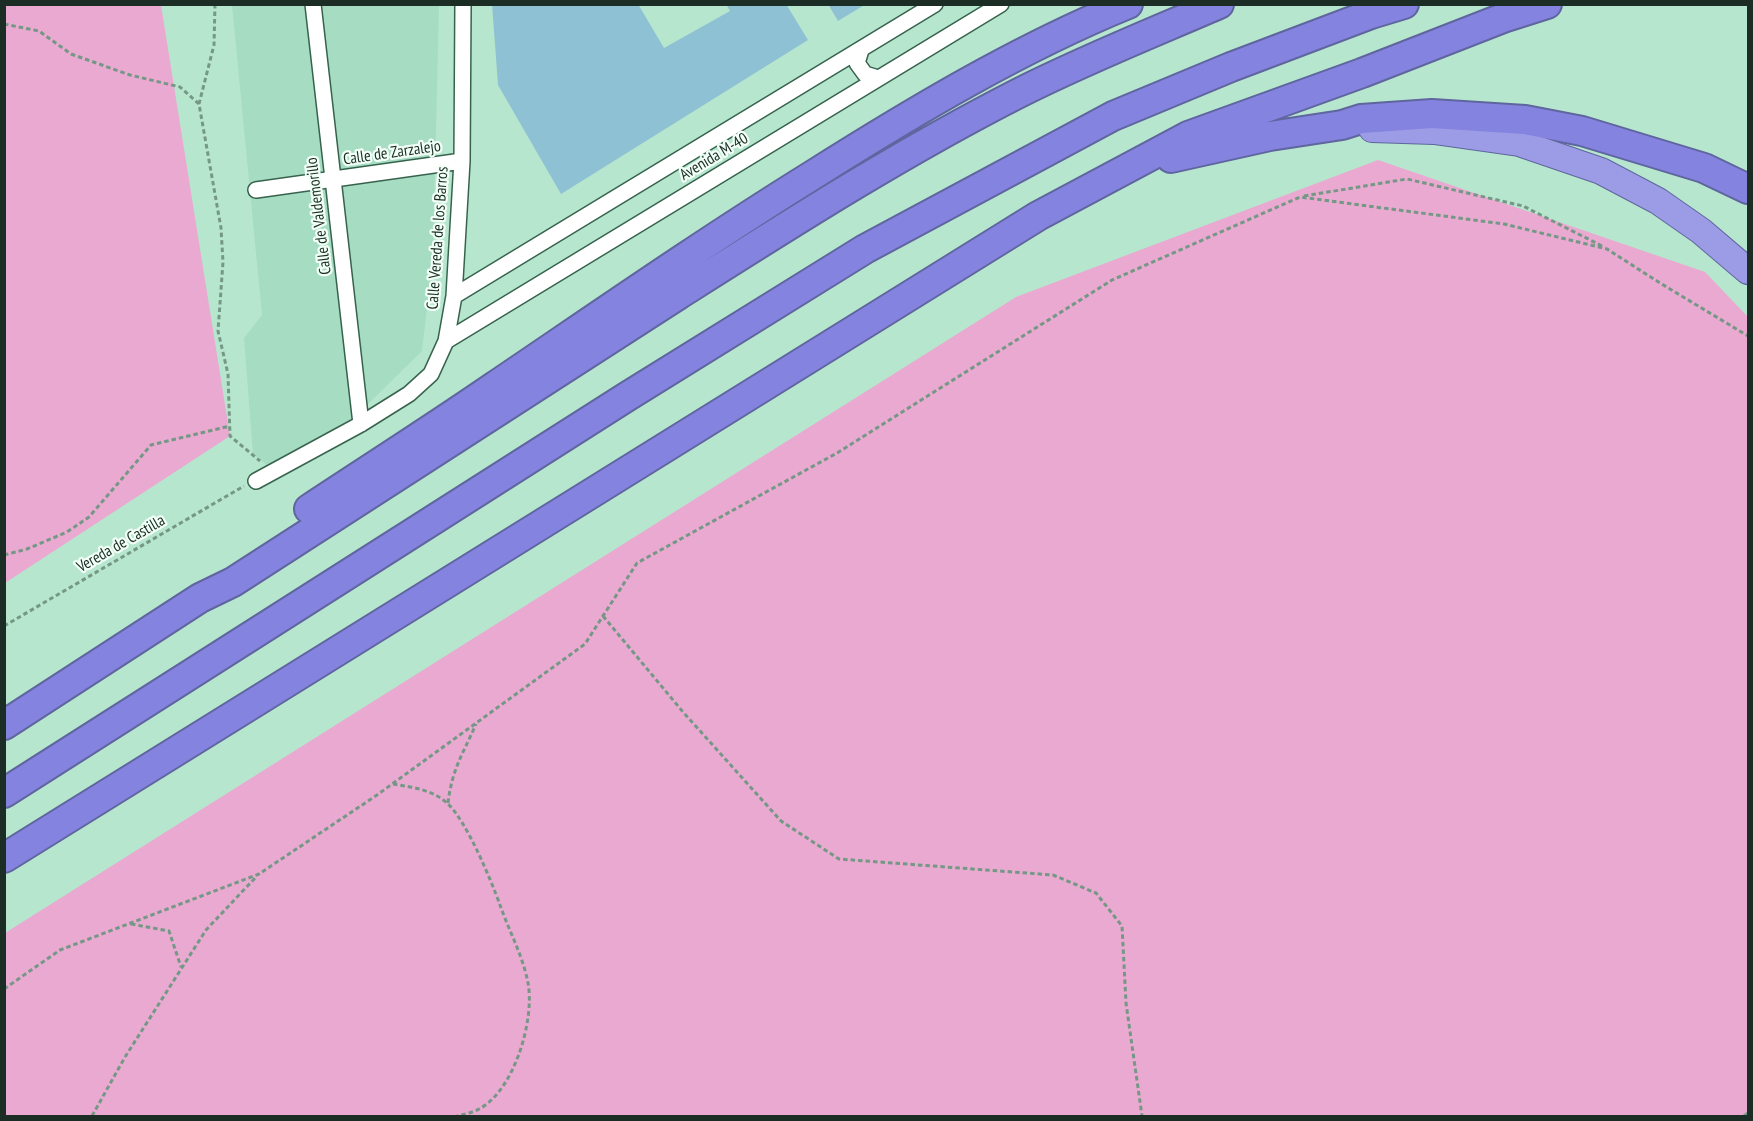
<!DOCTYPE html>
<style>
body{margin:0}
#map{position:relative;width:1753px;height:1121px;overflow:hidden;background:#b7e6ce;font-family:"PT Sans Narrow",sans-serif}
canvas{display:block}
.frame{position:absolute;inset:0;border:6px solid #1b2d24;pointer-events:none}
</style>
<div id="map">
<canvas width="1753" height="1121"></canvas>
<div class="frame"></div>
</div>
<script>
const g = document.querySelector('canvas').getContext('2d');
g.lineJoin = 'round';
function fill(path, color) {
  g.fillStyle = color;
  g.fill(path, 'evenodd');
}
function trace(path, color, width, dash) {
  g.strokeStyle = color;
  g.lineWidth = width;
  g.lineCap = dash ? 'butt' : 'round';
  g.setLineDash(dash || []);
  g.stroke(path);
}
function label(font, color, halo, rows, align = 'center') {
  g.font = font + ' "PT Sans Narrow",sans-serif';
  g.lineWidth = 4.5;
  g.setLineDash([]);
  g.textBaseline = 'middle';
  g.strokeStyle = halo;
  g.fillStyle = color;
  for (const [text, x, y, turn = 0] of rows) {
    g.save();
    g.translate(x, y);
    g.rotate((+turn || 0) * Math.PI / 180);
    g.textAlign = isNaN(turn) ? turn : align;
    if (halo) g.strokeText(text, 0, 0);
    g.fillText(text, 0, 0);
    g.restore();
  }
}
fill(new Path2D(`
 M232,5H439L433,255L422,351L356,416L268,466L253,454L244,338L262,315Z`), '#a6dcc1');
fill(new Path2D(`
 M5,4L161,5L230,436L5,583Z
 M1378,160L1705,272L1748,317V1116H5V933L1016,297Z`), '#eaa9d0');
fill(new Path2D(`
 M492,4H638L664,48L730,11L726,4H786L808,40L561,194L498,85Z
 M828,4H866L838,21Z`), '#8fc1d4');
const minor = new Path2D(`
 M313,4L361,424
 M861,50L857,63L865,74L878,78
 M256,190L462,161
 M454,296L935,4
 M446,341L1001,4
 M256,481L361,424L409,394L431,374L446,341L454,296L462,161L463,4`);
const trunk = new Path2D(`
 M1372,129L1434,131L1519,143L1601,171L1658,201L1701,231L1748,271`);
const motorway = new Path2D(`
 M1171,158L1270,136L1342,125L1361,119L1432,114L1525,120L1582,131L1704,168L1748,189
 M309,509C371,468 434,428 495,386C600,315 705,242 813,175C913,112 1018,49 1128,4
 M4,725L200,598L233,582C381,486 529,390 678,295C790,224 901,153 1019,93C1084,60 1152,33 1219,4
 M4,793L628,396L865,249L1113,116L1231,67L1371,14L1404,4
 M4,858L1038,216L1188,136L1362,73L1503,18L1547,4`);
trace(minor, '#37634e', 18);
trace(trunk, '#5f659e', 28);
trace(motorway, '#5f659e', 32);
trace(new Path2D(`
 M215,4L214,45L199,104L221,228L223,262L218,331L228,374L230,436L260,461
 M4,24L39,31L71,54L130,75L180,87L199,104
 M1304,196L1407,179L1523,206L1602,246
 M4,555L27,549L67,532L89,517L151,445L230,426
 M603,616L683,712L781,821L839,859L1053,875L1096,893L1122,926L1126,1003L1142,1116
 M4,626L244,486
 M393,784C412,787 434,790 448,804C467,822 491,880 500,905C509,931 523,956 528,983C535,1020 514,1091 479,1109C472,1113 464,1114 457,1116
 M448,803C452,769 463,754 476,724
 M131,924L169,931L181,967
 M4,989L60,950L259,874L377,795L585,644L637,563L837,453L1112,280L1300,197L1504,224L1607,249L1660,283L1748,336
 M92,1116L125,1057L206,930L256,877
 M1744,1116L1748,1113`), '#759886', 3, [4.5, 3]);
trace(minor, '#fff', 15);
trace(trunk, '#9c9ce6', 26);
trace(motorway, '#8483df', 28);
label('16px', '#1b2d24', '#f1fff7', [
 ["Calle de Zarzalejo",392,153,-8],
 ["Avenida M-40",714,157,-31],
 ["Calle de Valdemorillo",319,216,-97],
 ["Calle Vereda de los Barros",438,238,-86],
 ["Vereda de Castilla",121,544,-30]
]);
</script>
